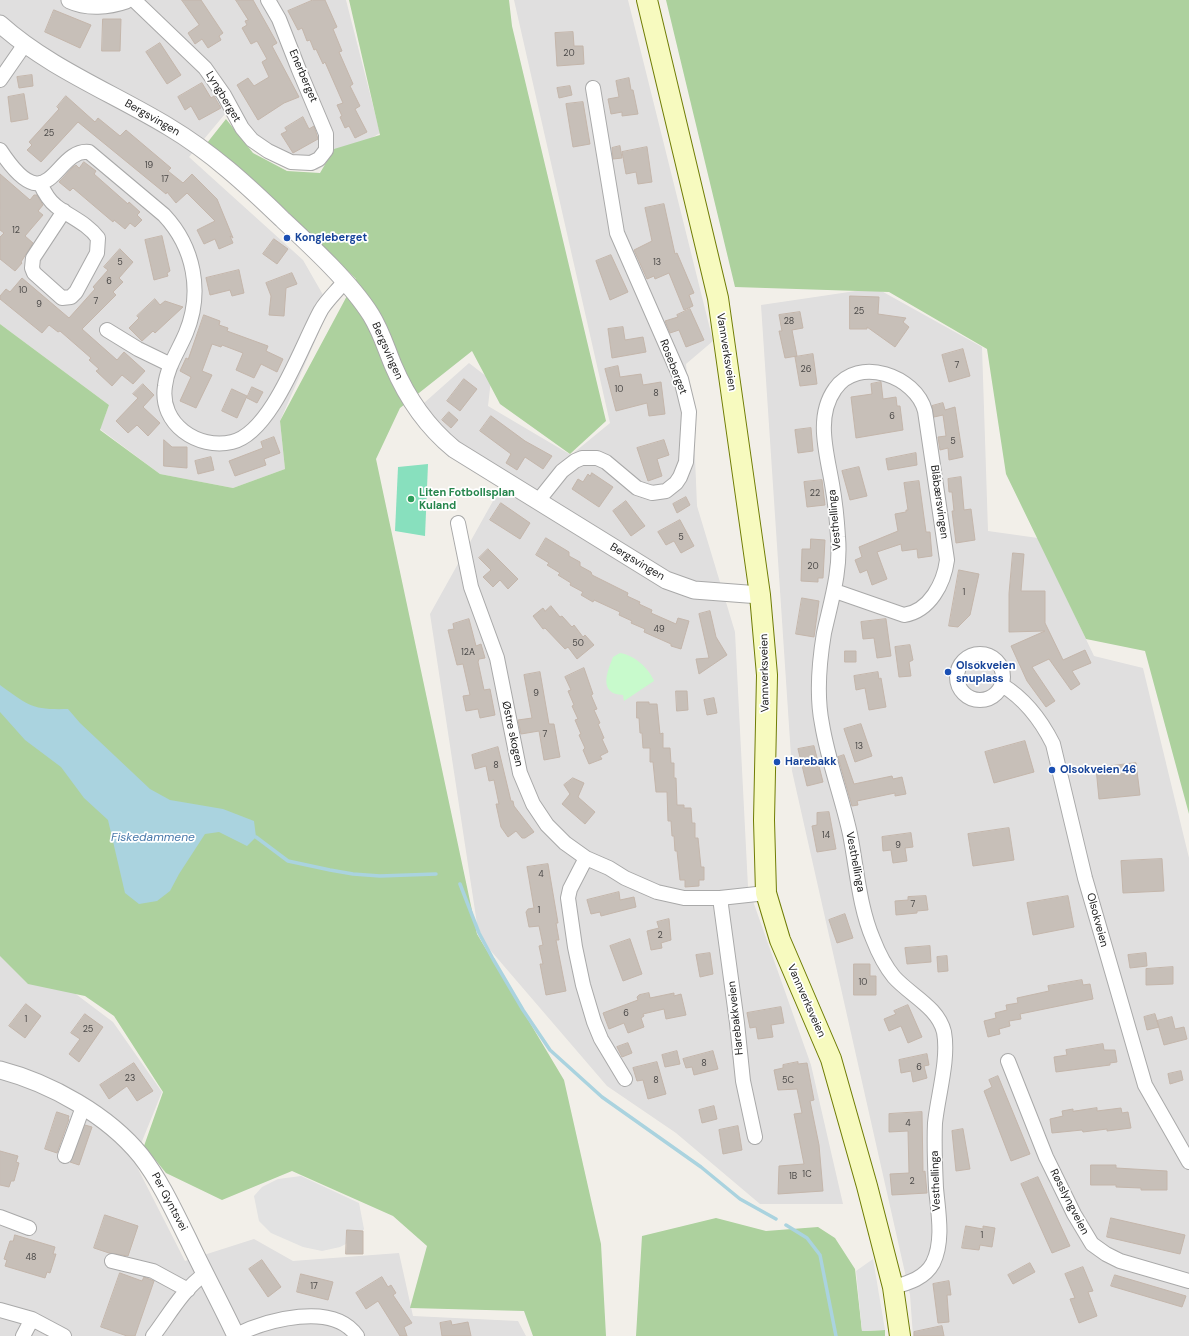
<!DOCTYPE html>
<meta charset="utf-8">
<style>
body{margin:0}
canvas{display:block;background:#f2efe9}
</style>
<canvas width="1189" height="1336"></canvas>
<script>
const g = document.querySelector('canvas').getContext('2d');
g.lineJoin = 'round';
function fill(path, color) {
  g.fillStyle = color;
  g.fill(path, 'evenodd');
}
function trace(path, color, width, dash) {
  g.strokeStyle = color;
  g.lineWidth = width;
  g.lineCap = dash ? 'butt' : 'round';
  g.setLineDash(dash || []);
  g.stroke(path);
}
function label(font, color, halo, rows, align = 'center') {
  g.font = font + ' "DM Sans",sans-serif';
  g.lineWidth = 3.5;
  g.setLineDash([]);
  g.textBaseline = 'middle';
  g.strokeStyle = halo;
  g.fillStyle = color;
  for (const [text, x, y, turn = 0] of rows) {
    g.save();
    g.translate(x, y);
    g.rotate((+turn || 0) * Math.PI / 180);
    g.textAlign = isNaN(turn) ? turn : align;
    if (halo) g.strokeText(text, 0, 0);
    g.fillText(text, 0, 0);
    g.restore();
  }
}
fill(new Path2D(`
 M0,0H346L380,133L317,170L299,169L256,141L230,108L189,157L303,260L330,307L280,421L285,469L233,488L160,474L100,429L109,405L0,324Z
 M514,0H628L713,341L686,364L695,457L697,506L735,632L748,887L811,1065L843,1204H760L676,1133L607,1086L479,937L430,614L508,474L445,433L424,403L469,363L491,380L488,406L571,455L610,423Z
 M876,288L982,347L988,531L1038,538L1094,656L1143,668L1189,858V1336H913L910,1295L792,771L761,305Z
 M0,937L113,1022L162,1092L134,1161L185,1261L254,1239L293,1261L399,1253L413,1316L518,1321L526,1336H0Z`), '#e0dfdf');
fill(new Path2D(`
 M349,0H509L512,26L606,421L570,454L500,404L472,351L400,408L376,459L477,934L564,1080L601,1244L606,1336H533L524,1311L410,1308L427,1246L393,1216L292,1171L222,1200L166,1173L144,1146L163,1092L114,1016L85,996L28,984L0,956V324L109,405L100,430L160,474L233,488L285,469L280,421L356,279L287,211L207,143L226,119L253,153L287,171L320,173L334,149L380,135Z
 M666,0H1189V814L1145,651L1086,639L1006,474L987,349L889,292L735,287Z
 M716,1218L766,1231L818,1227L835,1238L855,1269L862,1331L885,1330V1336H636L642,1236Z`), '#add19e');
fill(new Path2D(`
 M620,653C634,655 649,668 654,681L624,701L623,695C598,694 607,672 613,657Z`), '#c8facc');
fill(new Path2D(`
 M428,464L425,536L395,531L398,467Z`), '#88e0be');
fill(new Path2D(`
 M301,1176L359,1203L364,1229L358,1238L340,1247L322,1251L303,1247L271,1233L259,1221L254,1196L262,1187L278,1179Z
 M873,1259L885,1330L862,1331L856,1271Z`), '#e2e2e2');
fill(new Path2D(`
 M0,685C29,706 32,710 68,709L80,723L150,789L170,800L223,809L254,821L256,837L247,846L219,832L205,834L179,874L170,891L157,901L139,904L125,893L108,820L84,798L61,767L25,740L0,712Z`), '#aad3df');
trace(new Path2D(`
 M256,837L288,861L330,870L353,874L380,876L436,874
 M460,884L479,933L493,959L523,1010L550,1050L602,1097L701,1167L740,1199L776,1219
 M786,1225L807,1238L820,1255L836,1336`), '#aad3df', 3.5);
const building = new Path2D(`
 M182,0H201L223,33L219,36L221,40L208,48L202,39L195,44L188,33L199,25Z
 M236,0H253L277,43L272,46L299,97L284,103L258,120L237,85L248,78L254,86L269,77L262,62L267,59L257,41L251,44L242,28L247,25L245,21L248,20Z
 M313,0H325L337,27L333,29L342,51L339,52L353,84L350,86L360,106L355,109L367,132L355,138L349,126L345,128L340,117L342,116L337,105L343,103L325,62L323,64L316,49L314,50L310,40L307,41L302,28L298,30L288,11Z
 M54,10L91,25L80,48L45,32Z
 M103,19H121L120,51H102Z
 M573,32L574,46H583L584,64L557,66L555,33Z
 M160,43L181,75L167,84L146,52Z
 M32,75L33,86L19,88L17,77Z
 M629,78L631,90H633L638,114L622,116V112L611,114L608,99L619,97L616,81Z
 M202,83L211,98L214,96L221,108L199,120L191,106L185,110L178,97Z
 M570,86L572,95L559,98L557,88Z
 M24,94L28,119L11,122L8,97Z
 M66,96L95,122L98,118L120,136L126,130L171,168L168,171L183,183L192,174L217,199L233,238L230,236L233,243L219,249L215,239L204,244L197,230L215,221L187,193L176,203L167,192L166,194L78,122L41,162L27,150L32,145L29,142L59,109L57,107Z
 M583,102L590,144L573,147L566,104Z
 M303,117L309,129L314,126L318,139L293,153L281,134L287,131L285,128Z
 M620,146L622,158L613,159L612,148Z
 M647,147L652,182L638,184L636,172L626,174L622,152Z
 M84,162L96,171L94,174L128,204L129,202L140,212L137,215L142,220L135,227L130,223L125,229L114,220L113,222L73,188L70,191L59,182L73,167L76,165L79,168Z
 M0,174L30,200L34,195H37L43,205L38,211L43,215L25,236L33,243L21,262L22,263L15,271L0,259V237L4,233L0,230Z
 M664,204L675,254L677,253L694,293L689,295L693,306L684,310L669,273L655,279L654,276L647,279L634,250L652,241L645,208Z
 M162,236L170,271L167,273L168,276L154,280L145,240Z
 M274,239L288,249L277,264L263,254Z
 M120,249L133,262L119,278L123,282L113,292L116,295L82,329L117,360L124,352L145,371L133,384L122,375L112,386L96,371L99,369L89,360L91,358L60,331L58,332L49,325L42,333L0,299V296L6,289L10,292L22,278L69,318L95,289L93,287L108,270L104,267Z
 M611,255L628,292L610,300L596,261Z
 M239,270L244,293L232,296L230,290L210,295L206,278Z
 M292,273L297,284L286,288L284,316L269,315L271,296L266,283Z
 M850,296L879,297L878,314L906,318L903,322L909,327L895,347L867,327V329H850Z
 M155,299L160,305L165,301L183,307L155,333L153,331L142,341L129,328L139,318L137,316Z
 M690,309L704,340L686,347L679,330L670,333L665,321L678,317L677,315Z
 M800,312L803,328L792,330L797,356L785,358L779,331H782L779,315Z
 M204,315L220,321L219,325L228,328L227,331L268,346L266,351L283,359L277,372L261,364L254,378L236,370L243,353L222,345L221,347L212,344L202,371L212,375L196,408L180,401L191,377L180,371L186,358L188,359Z
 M623,327L625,340L643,337L646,352L612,358L608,329Z
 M963,349L970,376L949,382L942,355Z
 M813,354L817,384L800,386L795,357Z
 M618,366L620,377L641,374L643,385L661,382L665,414L649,416L647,403L616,411L605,369Z
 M464,379L477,389L460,411L447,401Z
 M881,382L883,399L896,397L897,406H900L903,430L856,438L851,397L872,394L871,384Z
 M143,384L154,395L143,407L160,423L148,436L137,425L128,433L116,421L138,398L133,394Z
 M252,387L263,392L257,403L247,398Z
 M232,389L247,396L237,418L222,411Z
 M943,403L945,410L955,407L963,457L949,460L948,448L940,450L938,437L946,436L943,415L934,417L932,406Z
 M449,412L458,420L451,428L442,420Z
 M491,416L525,441L552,456L543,469L525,457L517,470L506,463L511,454L480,431Z
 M811,428L813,451L798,453L795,430Z
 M274,437L280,453L264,459L266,465L235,476L229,461L263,448L261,442Z
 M164,440L172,447H187V468L164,466Z
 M664,440L669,455L657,459L662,476L648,481L637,448Z
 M916,453L917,465L888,470L886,459Z
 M211,457L214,470L198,474L195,461Z
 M859,467L867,496L850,500L842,471Z
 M592,473L613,487L599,507L572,489L578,479L583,482L588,474L590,476Z
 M961,477L964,510L971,509L975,540L956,543L952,511H954L952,492H949L948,479Z
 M822,480L825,505L807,507L804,482Z
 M919,481L926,532H930L932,556L918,558L917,549L902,551L901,544L877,552L887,579L872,585L867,570L860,573L855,560L862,557L859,547L898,531L895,514L906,512V510H908L904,483Z
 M686,497L690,505L677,513L673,504Z
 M626,501L645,526L631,536L613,511Z
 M501,503L530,523L520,539L490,520Z
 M680,520L694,546L681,553L674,541L666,545L658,532Z
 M546,538L569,552V556L580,562V566L591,572L592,575L628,593L627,596L640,602L639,604L652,610L651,613L676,624L678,618L689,621L681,649L671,646V644L644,632L645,629L631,623L632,621L619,615L620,612L594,600L593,602L581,595L583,592L570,585L571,583L558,575L560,573L547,565L549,563L536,555Z
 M811,539L825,540L823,578H818V582L801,581L802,549H810Z
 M488,549L518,579L508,589L500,580L493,587L483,577L491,570L479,558Z
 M1013,553L1024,554L1021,591H1045V623L1063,660L1085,650L1091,663L1072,671L1080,684L1071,690L1049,659L1032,667L1055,701L1046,707L1027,681L1011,646L1045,631L1009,632V594Z
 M959,570L979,574L970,615L958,627L949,626Z
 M802,598L819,601L814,637L796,634Z
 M551,606L560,617L562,616L572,627L574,625L583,637L585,635L594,645L577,659L568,647L565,649L545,628L543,629L533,616L543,608L545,611Z
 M710,611L716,637L727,655L699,674L696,659L709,658L699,614Z
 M469,619L476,646L481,644L485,658L479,659L478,662L484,690L490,689L495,715L480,718L478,709L466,711L463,696L470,695L463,664L457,665L448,630L454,629L453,624Z
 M886,619L891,656L877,658L874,638L863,639L861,622Z
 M910,645L913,660L909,662L911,676L899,677L895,647Z
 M845,651H856V662H845Z
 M584,668L593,694L591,695L597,709L594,710L600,723L598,724L604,738L602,739L608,752L600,756L602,759L589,764L583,750L585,748L579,735L581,734L575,720L578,719L572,706L574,705L568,691L571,690L565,677Z
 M540,672L549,724H554L560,757L544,760L539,731L521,734L518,720L532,718L524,675Z
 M878,672L879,679L881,678L886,707L869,710L865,688L856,690L854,676Z
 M676,691H687L688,710L677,711Z
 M714,698L717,713L707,715L704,700Z
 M637,702H649V704H657L660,734L663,733V748H670L671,763H674V778H676L677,805H684V808H691L692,823H695V838H698L701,867H704V880H699V886L685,887V880H680L677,851H675L674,836H672L671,821H668L667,792H656L653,762H650V748H643L642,733H640L639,718H637Z
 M861,724L872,756L855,762L844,729Z
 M1025,741L1034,772L994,783L985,752Z
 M814,746L823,782L807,786L798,749Z
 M498,747L511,801H513L514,806L534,832L525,838H522L516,831L508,837L501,827L496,804H499L494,780L489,781L486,766L475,769L472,755Z
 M844,755L854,784L892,776L893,779L902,777L906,794L895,796V793L857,801L858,805L852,806L838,757Z
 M1136,763L1140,795L1099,799L1096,768Z
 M573,778L584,783L578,797L595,812L585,824L562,804L570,794L564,785Z
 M829,812L836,849L817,852L812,826L817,825V813Z
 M1009,828L1014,860L973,866L968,834Z
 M911,833L913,847L905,848L907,861L893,863L891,850L883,851L882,837Z
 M1162,859L1164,891L1123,893L1121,861Z
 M548,864L558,923H556L559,940H556L566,991L546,995L540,964H543L539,946L543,945L539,926L529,927L526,912L528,909L534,908L527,867Z
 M619,892L620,900L634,897L636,907L601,916L600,912L591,914L587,900Z
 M926,896L928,910L917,911V913L896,915L895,901L908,900V897Z
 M1068,896L1074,927L1033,935L1027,903Z
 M845,914L853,938L837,943L829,920Z
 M669,919L671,940L661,943L662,948L651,950L647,931L659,928L657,922Z
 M630,939L642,974L623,981L610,946Z
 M930,946L931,962L907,964L905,948Z
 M710,953L713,974L700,977L696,955Z
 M1146,953L1147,966L1130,968L1128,955Z
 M947,956L948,971L938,972L937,957Z
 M854,964H870V976H876V995H854Z
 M1173,967V984L1146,985V969Z
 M1082,980L1083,985L1090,984L1093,999L1020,1014L1021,1019L1009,1021L1010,1026L999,1029L1000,1034L988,1037L984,1021L996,1018L995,1013L1007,1010L1006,1005L1018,1003L1017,998L1049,991L1048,986Z
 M649,993L650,998L674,993V996L681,994L686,1015L666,1019L664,1009L643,1014L644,1016L641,1018L644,1027L628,1033L624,1023L609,1029L603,1013L638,1000L637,997L639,995Z
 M26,1004L41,1016L25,1038L9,1026Z
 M908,1005L922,1037L908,1043L901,1026L889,1031L884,1019L896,1014L894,1011Z
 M781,1007L784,1023L771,1025L773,1037L758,1039L756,1027L750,1028L747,1013Z
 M85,1014L103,1027L79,1062L69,1054L80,1039L71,1033Z
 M1155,1014L1159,1027L1147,1030L1144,1017Z
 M1172,1017L1175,1029L1184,1027L1187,1039L1164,1045L1157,1021Z
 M628,1043L632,1053L622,1057L617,1047Z
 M1103,1044L1104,1050H1115L1117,1062L1110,1063V1065L1056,1072L1054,1057L1067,1055L1066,1050Z
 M677,1051L680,1064L665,1067L662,1055Z
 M713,1051L718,1069L694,1075L692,1067L686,1068L683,1059Z
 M927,1054L929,1065L924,1066L927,1078L913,1082L911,1071L901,1073L899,1060Z
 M657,1062L666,1094L648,1099L643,1080L637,1081L633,1068Z
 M798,1062V1064L807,1063L814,1100L810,1101L819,1145L823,1191L778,1194L779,1166L804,1164L794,1114L802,1113L797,1089L778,1090L774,1070L783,1068V1065Z
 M134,1063L153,1091L137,1101L127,1086L109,1099L100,1085Z
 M1181,1071L1183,1080L1170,1084L1168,1074Z
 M998,1076L1030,1154L1011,1161L984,1091L992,1087L989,1080Z
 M714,1106L717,1119L702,1123L699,1110Z
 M1097,1108V1111L1121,1108L1122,1113L1128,1112L1131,1128L1107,1131V1129L1083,1132L1082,1130L1052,1133L1050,1119L1063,1116L1062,1111L1073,1109V1111Z
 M57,1112L69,1116L68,1119H69L57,1153L45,1149Z
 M922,1112L923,1172L925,1171L927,1193L892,1195L890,1174L909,1173L908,1131L889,1132V1114Z
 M85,1125L92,1127L79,1165L70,1162Z
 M738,1126L742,1150L723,1154L719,1130Z
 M963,1129L970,1169L956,1171L952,1131Z
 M0,1151L18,1156L16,1162L19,1163L14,1181H11L9,1187L0,1185Z
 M1091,1165H1116V1168L1167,1171V1190H1141V1188L1116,1187V1185H1091Z
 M1038,1177L1070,1246L1052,1253L1021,1184Z
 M105,1215L138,1226L128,1256L109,1253L94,1248Z
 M1111,1218L1185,1235L1180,1254L1107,1237Z
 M966,1226L983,1229V1226L995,1228L992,1247L980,1245L979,1250L962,1248Z
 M347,1230L363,1231V1254H346Z
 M15,1235L55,1247L53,1254H56L50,1273L47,1272L45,1278L5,1266L7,1260L4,1259L10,1241H13Z
 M262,1260L281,1287L268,1297L249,1269Z
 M1030,1263L1035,1272L1013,1284L1008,1275Z
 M1083,1267L1093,1291L1088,1292L1097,1316L1079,1323L1070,1299L1075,1298L1065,1274Z
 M120,1273L142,1281L144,1277L154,1281L135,1336H127L101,1327Z
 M301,1274L333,1282L328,1300L297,1292Z
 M1115,1275L1186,1296L1182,1307L1111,1286Z
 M382,1277L388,1287L391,1285L396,1293L393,1295L412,1323L404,1327L407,1336H400L378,1301L366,1309L356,1293Z
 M949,1281L951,1295H947L949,1322L938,1323L933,1284Z
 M451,1321L452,1325L468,1322L471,1336H442L440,1323Z
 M942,1326L944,1336H914V1332Z`);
fill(building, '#c7bfb8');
trace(building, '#c4b6ab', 1);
const minor = new Path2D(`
 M134,0L205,68L224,95L242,128L252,140L268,151L291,162L311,163L319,159L326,150V134L299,70L279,19L268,0
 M0,80L25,44
 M0,150C50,226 54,148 89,152L164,215C194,247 203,292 186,333C179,350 167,367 165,386C159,424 198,450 232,442C272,433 302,344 321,310C327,300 337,291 344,282
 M40,183C44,192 48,200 56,206C70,217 87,223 98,238L97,253L76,292L71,297L62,298L34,273L32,268L33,258L64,211
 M107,330L138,349L171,365
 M538,501L562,471L575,461L582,458H597L606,462L637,488L652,493L666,491L676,483L680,477L686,462L689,412L681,379L617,233L593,88
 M458,523L471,587L497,658L520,773L533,804L547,825L565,843L586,858L609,868L625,878L657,892L684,898H720L766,893
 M835,591L904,615C930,611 944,583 947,560L925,411C916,376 858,355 835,389C815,417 827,454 832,484C835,501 837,520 838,537C841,571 831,601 824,633C819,663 816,694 822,724C828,761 842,797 850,834C857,869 859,906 873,939C878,952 885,966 894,977C910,995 938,1007 944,1032C949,1059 938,1095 935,1123C934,1145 935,1167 936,1188C938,1211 944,1241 933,1263C925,1278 909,1283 893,1287
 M957 677a23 23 0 1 1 46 0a23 23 0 1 1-46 0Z
 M1002,685C1025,699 1041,720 1053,744L1085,878L1145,1085L1189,1162
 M586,858L570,889L568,898L575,947L583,985L594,1022L601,1039L625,1079
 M720,898L737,1023L743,1081L755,1137
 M1008,1061L1046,1157L1074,1214L1092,1244L1106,1254L1120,1261L1189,1281
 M65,1156L83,1107
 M0,1217L29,1228
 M112,1261L153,1271L188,1290
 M0,1310L32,1319L64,1336
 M236,1335C267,1320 333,1301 357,1336
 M23,1336L32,1319
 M153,1336C169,1315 183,1289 205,1274`);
const tertiary = new Path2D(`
 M70,0C87,8 109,6 126,0
 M0,24C49,68 113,93 169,127C211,152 247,185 282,219C311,246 351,283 371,315C381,331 386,348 393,365C407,398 426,426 454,449L666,580L694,590L760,595
 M0,1070C50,1083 108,1115 141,1156C161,1182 174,1211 189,1241C204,1273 221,1304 236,1336`);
const secondary = new Path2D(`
 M647,0L718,298L760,595L767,675L764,820L766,893L780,940L831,1059L867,1186L893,1287L900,1336`);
trace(minor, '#a9a9a9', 16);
trace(tertiary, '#a9a9a9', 19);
trace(secondary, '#707d05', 22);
trace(minor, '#fff', 14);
trace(tertiary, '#fff', 17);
trace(secondary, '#f7fabf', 20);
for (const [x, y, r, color] of [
 [287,238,4,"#1a4fb4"],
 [411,499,4,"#2e9e5b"],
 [948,672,4,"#1a4fb4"],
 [777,762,4,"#1a4fb4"],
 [1052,770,4,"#1a4fb4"]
]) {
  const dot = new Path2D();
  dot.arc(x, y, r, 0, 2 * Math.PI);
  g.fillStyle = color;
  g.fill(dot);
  trace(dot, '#fff', 1.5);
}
label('9px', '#4b4948', null, [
 ["20",569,54],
 ["25",49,134],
 ["19",149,166],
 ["17",165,180],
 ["12",16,231],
 ["5",120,263],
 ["13",657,263],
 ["6",109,282],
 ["10",23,291],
 ["7",96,302],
 ["9",39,305],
 ["25",859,312],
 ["28",789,322],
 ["7",957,366],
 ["26",806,370],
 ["10",619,390],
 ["8",656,394],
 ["6",892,417],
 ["5",953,442],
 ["22",815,494],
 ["5",681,538],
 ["20",813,567],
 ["1",964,593],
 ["49",659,630],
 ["50",578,644],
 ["12A",468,653],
 ["9",536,694],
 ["7",545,735],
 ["13",859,747],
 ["8",496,766],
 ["14",826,836],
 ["9",898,846],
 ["4",541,875],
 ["7",913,905],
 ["1",539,911],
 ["2",660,936],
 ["10",863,983],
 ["6",626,1014],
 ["1",26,1020],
 ["25",88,1030],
 ["8",704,1064],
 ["6",919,1068],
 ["23",130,1079],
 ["8",656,1081],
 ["5C",788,1081],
 ["4",908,1124],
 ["1C",807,1175],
 ["1B",793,1177],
 ["2",912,1182],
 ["1",982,1236],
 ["48",31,1258],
 ["17",314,1287]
]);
label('11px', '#222', '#fff', [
 ["Enerberget",303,76,67],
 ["Lyngberget",223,97,59],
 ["Bergsvingen",152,118,30],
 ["Bergsvingen",387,351,66],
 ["Vannverksveien",726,352,81],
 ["Roseberget",673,367,69],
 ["Blåbærsvingen",939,502,82],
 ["Vesthellinga",835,520,-95],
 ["Bergsvingen",637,562,31],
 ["Vannverksveien",765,673,-91],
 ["Østre skogen",512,734,78],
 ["Vesthellinga",855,862,79],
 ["Olsokveien",1097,920,75],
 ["Vannverksveien",806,1001,66],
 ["Harebakkveien",736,1018,-96],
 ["Vesthellinga",936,1181,-92],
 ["Per Gyntsvei",169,1202,62],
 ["Røsslyngveien",1069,1202,63]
]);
label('bold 11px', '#164399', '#fff', [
 ["Kongleberget",295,238],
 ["Olsokveien",956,666],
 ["snuplass",956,679],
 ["Harebakk",785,762],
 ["Olsokveien 46",1060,770]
], 'left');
label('bold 11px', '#27864d', '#fff', [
 ["Liten Fotbollsplan",419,493],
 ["Kuland",419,506]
], 'left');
label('italic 12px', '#4a7aab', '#fff', [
 ["Fiskedammene",153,838]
]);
</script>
